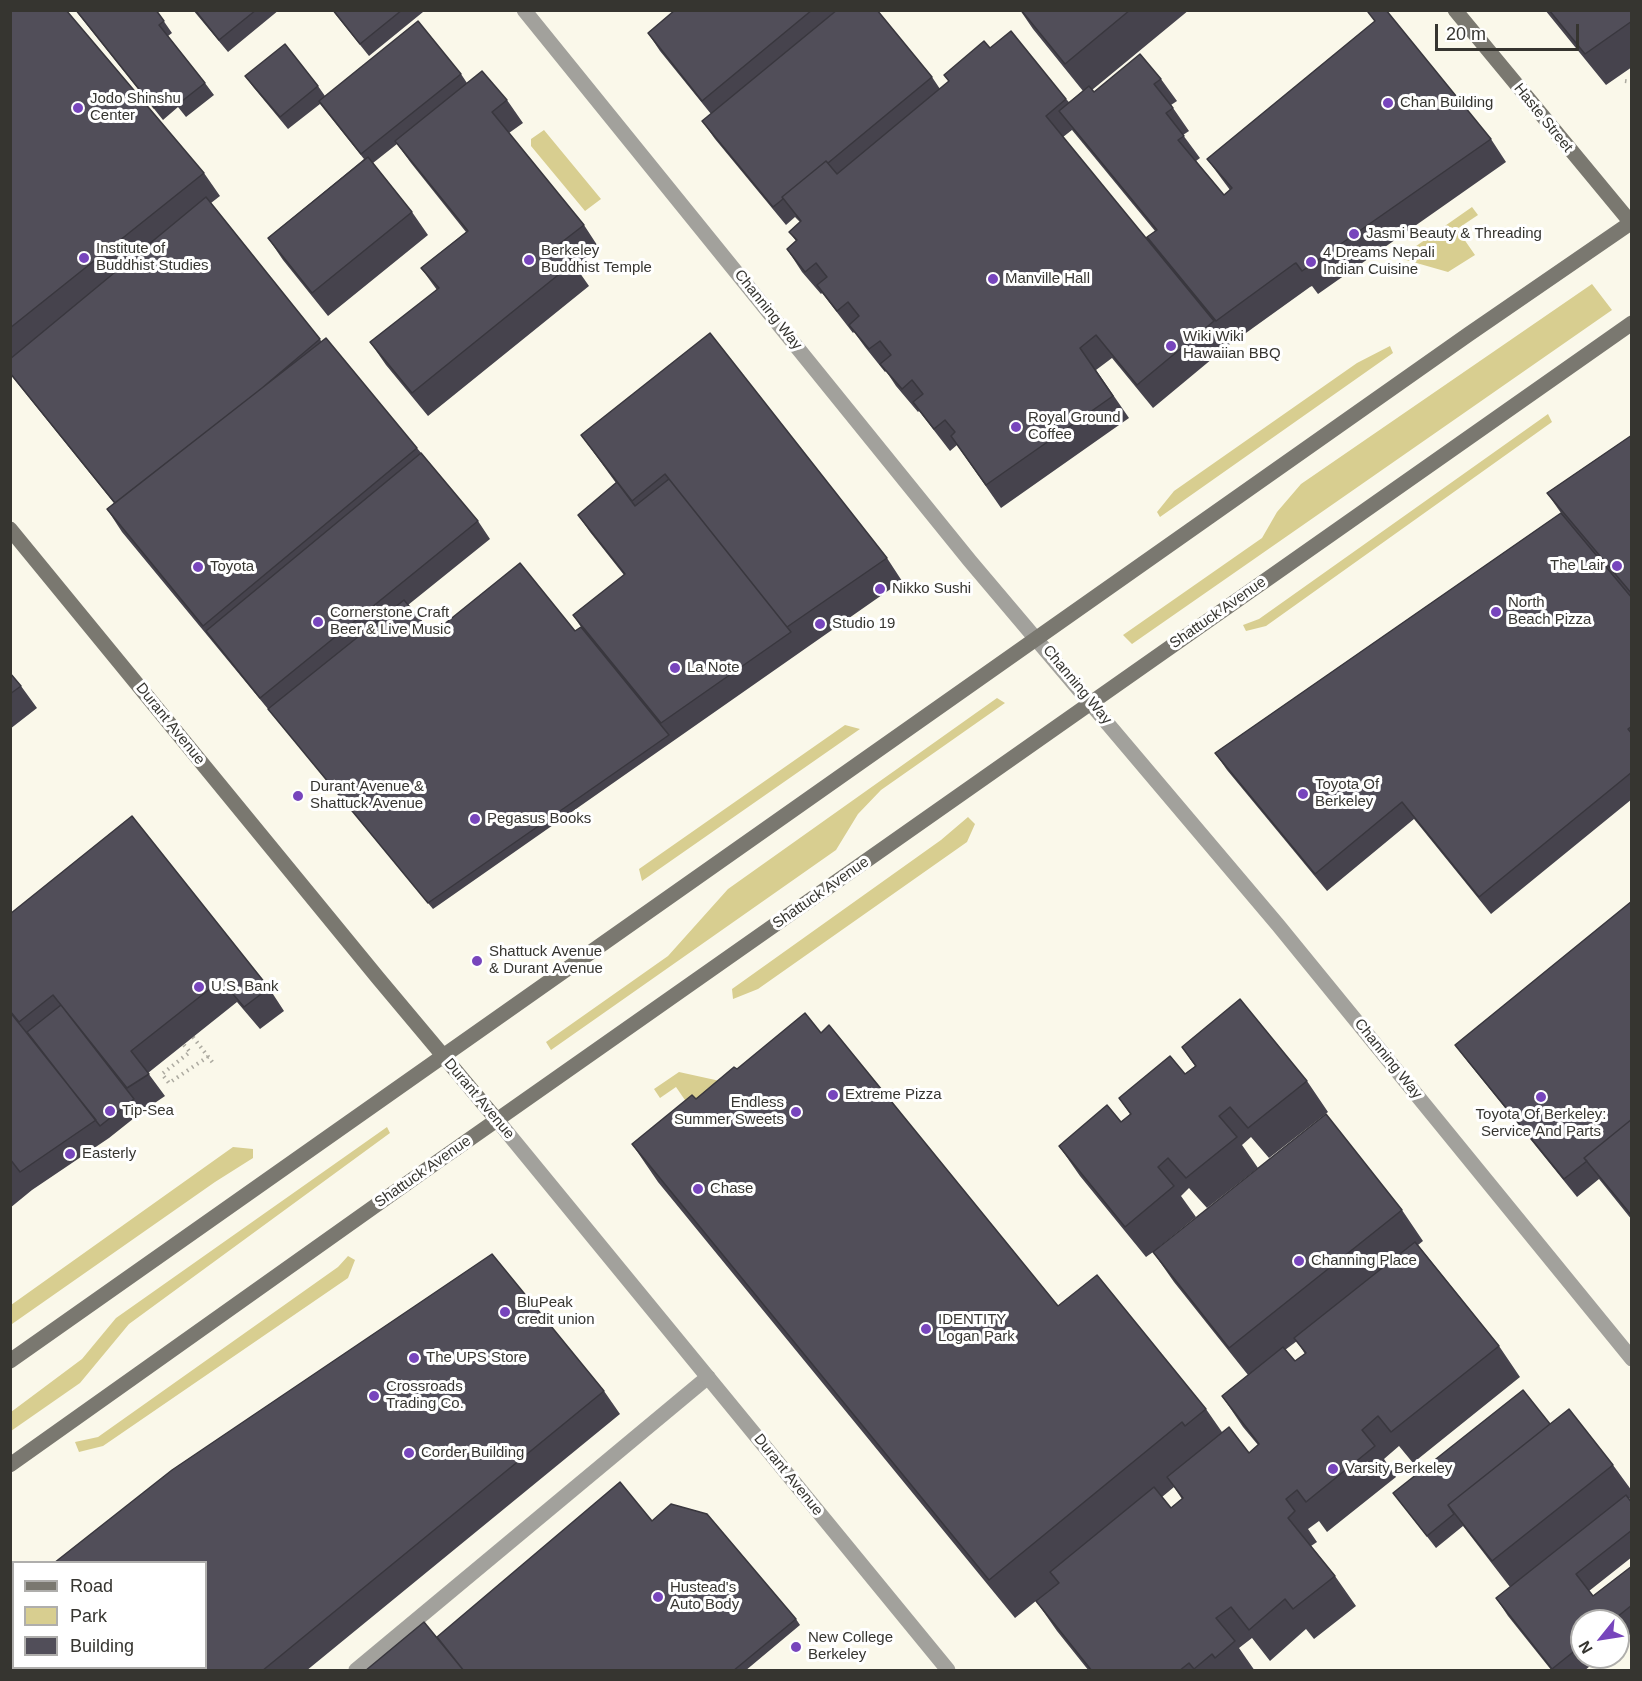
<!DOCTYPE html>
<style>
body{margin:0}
#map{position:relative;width:1642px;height:1681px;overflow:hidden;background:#faf8ea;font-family:Helvetica,sans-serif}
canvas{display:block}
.frame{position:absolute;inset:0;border:12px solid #363530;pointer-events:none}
.legend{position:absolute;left:12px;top:1561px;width:195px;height:108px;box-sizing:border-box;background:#fff;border:2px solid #afaeac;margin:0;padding:8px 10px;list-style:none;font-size:18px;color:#363530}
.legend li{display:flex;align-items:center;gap:12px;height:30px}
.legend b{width:30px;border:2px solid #afaeac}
.north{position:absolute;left:1570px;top:1609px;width:60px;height:60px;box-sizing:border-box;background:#fff;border:2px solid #afaeac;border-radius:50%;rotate:240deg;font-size:16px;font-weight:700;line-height:24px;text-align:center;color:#363530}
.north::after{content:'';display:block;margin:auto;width:21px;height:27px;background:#7745bc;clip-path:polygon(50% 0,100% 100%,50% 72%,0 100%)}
.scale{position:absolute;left:1435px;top:24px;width:144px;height:27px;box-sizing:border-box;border:3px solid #363530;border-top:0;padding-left:8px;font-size:18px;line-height:21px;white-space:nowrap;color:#363530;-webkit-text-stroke:4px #fff;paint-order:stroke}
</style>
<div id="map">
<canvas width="1642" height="1681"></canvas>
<div class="frame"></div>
<ul class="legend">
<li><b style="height:8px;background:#7a7870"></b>Road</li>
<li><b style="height:16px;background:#d8ce90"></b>Park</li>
<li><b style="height:16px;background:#514e59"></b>Building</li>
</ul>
<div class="north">N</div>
<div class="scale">20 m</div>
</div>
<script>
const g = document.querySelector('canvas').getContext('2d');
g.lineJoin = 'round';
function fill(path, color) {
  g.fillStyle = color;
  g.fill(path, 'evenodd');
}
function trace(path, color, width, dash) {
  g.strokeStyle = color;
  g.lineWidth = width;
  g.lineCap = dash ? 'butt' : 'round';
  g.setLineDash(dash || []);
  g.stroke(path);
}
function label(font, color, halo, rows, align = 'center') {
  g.font = font + ' Helvetica,sans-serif';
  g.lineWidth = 6;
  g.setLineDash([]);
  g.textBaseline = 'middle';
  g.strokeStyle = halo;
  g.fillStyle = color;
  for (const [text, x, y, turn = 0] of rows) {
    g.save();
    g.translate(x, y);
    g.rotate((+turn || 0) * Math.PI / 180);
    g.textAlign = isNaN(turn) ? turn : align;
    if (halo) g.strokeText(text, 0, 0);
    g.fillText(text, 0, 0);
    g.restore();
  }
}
fill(new Path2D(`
 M544,130L601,199L585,211L531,146V139Z
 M1472,207L1478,215L1457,229L1475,255L1448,272L1399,258Z
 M1592,284L1612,310L1132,644L1123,635L1262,538L1277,512L1301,484Z
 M1390,346L1393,353L1160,517L1157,512L1174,491L1357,363Z
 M1548,414L1552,422L1266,626L1246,631L1243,625L1259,619Z
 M997,698L1005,703L881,790L858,814L836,850L551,1050L546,1042L668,956L728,889Z
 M845,725L860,729L642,881L639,869Z
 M968,817L975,824L967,842L758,989L733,999L732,989L941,840Z
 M679,1072L729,1083L670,1123L687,1103L676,1087L660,1098L654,1089Z
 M387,1127L390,1133L129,1324L80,1383L11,1431V1412L82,1359L116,1318Z
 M233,1147L253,1149V1158L215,1182L12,1324L11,1327V1305Z
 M348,1256L355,1260L348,1278L103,1446L79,1452L75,1442L98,1437L338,1267Z`), '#d8ce90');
trace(new Path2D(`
 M1625,81L1632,82
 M193,1037L213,1063
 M184,1045L190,1052L162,1074L169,1083L209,1056`), '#acaaa0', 4, [1.5, 4.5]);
trace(new Path2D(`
 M356,1670L708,1377`), '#a2a19c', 15);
trace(new Path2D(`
 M524,10L970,561L1278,925L1632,1359
 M497,1120L948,1670`), '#a2a19c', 15);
trace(new Path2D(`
 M1455,10L1632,224
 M10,529L378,978L497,1120
 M10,1361L1469,334L1632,222
 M10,1465L437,1162L1632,323`), '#7a7870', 15);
fill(new Path2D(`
 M10,10L204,173L220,196L211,203L322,342L417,448L478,521L490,539L408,605L432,634L575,631L581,627L573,615L624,575L590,532L578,515L616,483L581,435L887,558L902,581L433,909L122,532L107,509L114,503L10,374Z
 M75,10H156L172,33L168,36L205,83L214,95L186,117L178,107L163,120Z
 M193,10H279L228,52Z
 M332,10H422L423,12L369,56Z
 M675,10H877L932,77L940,89L949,82L944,75L990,48L1066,99L1069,102L1083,91L1033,29L1020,10H1189L1092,90L1094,92L1161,79L1177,101L1171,105L1189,131L1183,135L1200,158L1196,161L1224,195L1230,190L1207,159L1375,21L1368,12L1491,139L1506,162L1318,294L1312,286L1310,287L1232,343L1219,327L1230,344L1153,408L1112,358L1096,370L1129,418L1001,508L957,445L950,451L919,411L918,412L896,386L886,371L885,372L865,347L854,332L853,333L822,293L821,294L802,272L787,249L796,241L789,232L800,222L795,217L786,225L715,139L702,121L711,114L660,51L648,33ZM1072,130L1155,231L1147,237L1159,254L1063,137Z
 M1545,10H1632V67L1606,85Z
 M461,74L467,83L507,100L523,123L509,133L584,225L599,248L575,266L589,286L428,416L386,365L370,342L437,290L421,268L466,232L411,163L397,144L373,163L412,212L428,235L328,316L283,260L268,238L364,159L320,104L288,129L254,88L245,76L318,86L325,96Z
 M1632,435V799L1491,914L1414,819L1327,891L1227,770L1215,753L1561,513L1547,493Z
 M10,673L21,686L37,708L10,729Z
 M1632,901V1220L1599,1179L1577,1197L1468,1062L1455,1045Z
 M10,914L269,988L284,1011L260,1029L237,1002L148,1073L165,1096L143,1111L109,1138L32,1190L10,1208Z
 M821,1033L1058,1306L1206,1409L1222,1432L1249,1453L1258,1445L1243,1427L1222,1396L1248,1375L1174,1282L1153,1252L1146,1257L1080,1176L1059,1146L1121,1122L1130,1114L1119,1098L1185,1074L1195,1066L1182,1047L1307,1081L1328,1112L1269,1158L1251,1137L1242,1145L1258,1168L1207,1208L1189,1188L1181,1196L1196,1217L1159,1247L1402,1210L1423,1241L1418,1245L1499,1346L1520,1377L1413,1463L1399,1446L1384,1459L1396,1477L1327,1532L1319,1521L1308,1529L1317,1542L1311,1546L1335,1576L1356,1606L1314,1639L1306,1629L1270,1661L1252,1638L1239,1648L1255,1671H1089L1057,1631L1036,1601L1058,1583L1015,1618L658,1182L632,1144L737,1069ZM1297,1341L1305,1354L1295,1361L1285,1350ZM1174,1487L1182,1499L1171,1508L1162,1497Z
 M604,1391L620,1414L306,1671H93L91,1668H206Z
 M1550,1424L1613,1465L1632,1491V1497L1629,1499L1632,1503V1557L1589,1591L1593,1596L1632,1566V1633L1618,1644V1621H1582V1657H1601L1584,1671H1552L1508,1616L1496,1598L1510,1587L1463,1526L1436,1548L1393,1493Z
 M652,1521L796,1619L800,1625L745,1671H365L437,1637Z`), '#46434d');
const building = new Path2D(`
 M10,10H66L204,173L10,328Z
 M76,10H156L164,21L159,25L205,83L177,105L170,95L154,108Z
 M195,10H256L219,40Z
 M333,10H402L360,44Z
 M675,10H812L702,101L648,33Z
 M837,10H877L932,77L828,163L826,161L782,197L783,199L773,207L702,121Z
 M1021,10H1130L1065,64Z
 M1370,10H1386L1491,139L1302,271L1296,263L1294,264L1216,321L1147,237L1157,230L1059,111L1089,86L1094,92L1140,54L1161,79L1154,84L1173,108L1166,113L1184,136L1178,140L1224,195L1232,188L1207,159L1375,21L1368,12Z
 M1549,10H1632V21L1585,54Z
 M418,21L461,74L361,154L319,101Z
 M1011,31L1066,99L1046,116L1214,321L1137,385L1096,335L1080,348L1113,396L986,485L951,436L955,432L945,420L934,429L913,402L923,394L912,380L902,389L880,364L891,355L880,341L869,349L849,325L859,316L848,302L837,311L817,285L827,277L816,263L805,272L787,249L797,240L789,232L801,221L782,197L826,161L837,174L949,81L944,75L984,41L990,48Z
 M285,44L318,86L280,117L245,76Z
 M482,71L507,100L492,112L584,225L558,245L573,263L412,393L370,342L439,288L421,268L468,231L395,141Z
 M368,157L412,212L312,293L268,238Z
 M206,197L320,339L262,388L115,503L10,373V359Z
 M710,333L887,558L787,627L665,474L632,501L581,435Z
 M326,338L417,448L203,626L107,509Z
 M1632,435V594L1547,493Z
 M421,453L478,521L260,698L206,631Z
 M669,479L791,632L661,723L573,615L625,574L578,515L617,482L635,506Z
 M1561,513L1632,598V726L1628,729L1632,734V772L1479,897L1402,802L1315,874L1215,753Z
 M520,563L575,631L581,627L669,735L428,903L268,709L404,600L432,634Z
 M10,673L21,686L10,694Z
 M132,816L269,988L244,1007L221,980L131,1051L149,1074L127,1088L53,995L19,1022L10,1011V914Z
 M1632,901V1119L1584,1158L1587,1161L1564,1179L1455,1045Z
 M1240,999L1307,1081L1248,1128L1230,1107L1219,1116L1237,1137L1186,1178L1168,1158L1158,1167L1174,1186L1125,1227L1059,1146L1107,1105L1121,1122L1131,1114L1119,1098L1170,1056L1185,1074L1196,1066L1182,1047Z
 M61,1005L134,1099L100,1126L27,1032Z
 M10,1012L96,1120L20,1172L10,1159Z
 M805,1013L821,1033L829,1025L1058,1306L1097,1275L1206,1409L1185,1426L1182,1422L989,1580L632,1144L692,1095L696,1099L734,1067L737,1069Z
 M1326,1114L1402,1210L1229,1348L1153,1252Z
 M1632,1119V1216L1584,1158Z
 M1415,1242L1499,1346L1391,1432L1378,1416L1362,1430L1375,1446L1306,1502L1297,1490L1286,1499L1295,1511L1288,1518L1335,1576L1293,1609L1285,1599L1249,1630L1231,1607L1216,1618L1235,1641L1215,1658L1212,1654L1194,1669L1189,1663L1179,1671H1092L1036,1601L1059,1583L1050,1572L1154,1487L1171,1508L1183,1498L1167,1477L1229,1427L1249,1453L1259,1444L1222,1396L1283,1347L1295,1361L1306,1353L1294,1338Z
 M492,1254L604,1391L262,1671H96L93,1668H206V1563H54L172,1470Z
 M1523,1390L1550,1424L1448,1505L1454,1514L1427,1536L1393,1493Z
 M1569,1409L1613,1465L1492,1561L1448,1505Z
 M620,1482L652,1521L671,1504L707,1514L796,1619L733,1671H464L437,1637Z
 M1626,1495L1632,1503V1530L1576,1574L1593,1596L1632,1566V1605L1612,1621H1582V1645L1552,1669L1496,1598Z
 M424,1622L464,1671H365Z`);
fill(building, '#514e59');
trace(building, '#39373e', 1.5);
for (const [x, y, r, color] of [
 [1388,103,6,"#7745bc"],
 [78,108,6,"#7745bc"],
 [1354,234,6,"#7745bc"],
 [84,258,6,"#7745bc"],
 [529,260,6,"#7745bc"],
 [1311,262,6,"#7745bc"],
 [993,279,6,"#7745bc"],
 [1171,346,6,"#7745bc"],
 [1016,427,6,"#7745bc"],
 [1617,566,6,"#7745bc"],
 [198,567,6,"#7745bc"],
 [880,589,6,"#7745bc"],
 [1496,612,6,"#7745bc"],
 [318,622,6,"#7745bc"],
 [820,624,6,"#7745bc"],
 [675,668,6,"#7745bc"],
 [1303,794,6,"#7745bc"],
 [298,796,6,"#7745bc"],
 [475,819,6,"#7745bc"],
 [477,961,6,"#7745bc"],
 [199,987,6,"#7745bc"],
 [833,1095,6,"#7745bc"],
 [1541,1097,6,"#7745bc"],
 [110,1111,6,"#7745bc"],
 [796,1112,6,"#7745bc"],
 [70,1154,6,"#7745bc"],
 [698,1189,6,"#7745bc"],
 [1299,1261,6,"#7745bc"],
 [505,1312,6,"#7745bc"],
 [926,1329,6,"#7745bc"],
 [414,1358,6,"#7745bc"],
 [374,1396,6,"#7745bc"],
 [409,1453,6,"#7745bc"],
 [1333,1469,6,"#7745bc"],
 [658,1597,6,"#7745bc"],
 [796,1647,6,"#7745bc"]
]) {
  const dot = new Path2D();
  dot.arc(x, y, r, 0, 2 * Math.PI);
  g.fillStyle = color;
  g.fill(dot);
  trace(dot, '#fff', 2);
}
label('15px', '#363530', '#fff', [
 ["Jodo Shinshu",90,99],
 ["Center",90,116],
 ["Chan Building",1400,103],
 ["Jasmi Beauty & Threading",1366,234],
 ["Institute of",96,249],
 ["Buddhist Studies",96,266],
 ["Berkeley",541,251],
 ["Buddhist Temple",541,268],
 ["4 Dreams Nepali",1323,253],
 ["Indian Cuisine",1323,270],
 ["Manville Hall",1005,279],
 ["Wiki Wiki",1183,337],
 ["Hawaiian BBQ",1183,354],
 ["Royal Ground",1028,418],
 ["Coffee",1028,435],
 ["The Lair",1605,566,"right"],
 ["Toyota",210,567],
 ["Nikko Sushi",892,589],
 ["North",1508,603],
 ["Beach Pizza",1508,620],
 ["Cornerstone Craft",330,613],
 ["Beer & Live Music",330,630],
 ["Studio 19",832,624],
 ["La Note",687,668],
 ["Toyota Of",1315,785],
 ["Berkeley",1315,802],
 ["Durant Avenue &",310,787],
 ["Shattuck Avenue",310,804],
 ["Pegasus Books",487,819],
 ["Shattuck Avenue",489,952],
 ["& Durant Avenue",489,969],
 ["U.S. Bank",211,987],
 ["Extreme Pizza",845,1095],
 ["Endless",784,1103,"right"],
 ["Summer Sweets",784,1120,"right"],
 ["Tip-Sea",122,1111],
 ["Toyota Of Berkeley:",1541,1115,"center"],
 ["Service And Parts",1541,1132,"center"],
 ["Easterly",82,1154],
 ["Chase",710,1189],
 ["Channing Place",1311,1261],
 ["BluPeak",517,1303],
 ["credit union",517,1320],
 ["IDENTITY",938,1320],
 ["Logan Park",938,1337],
 ["The UPS Store",426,1358],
 ["Crossroads",386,1387],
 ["Trading Co.",386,1404],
 ["Corder Building",421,1453],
 ["Varsity Berkeley",1345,1469],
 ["Hustead's",670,1588],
 ["Auto Body",670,1605],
 ["New College",808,1638],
 ["Berkeley",808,1655]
], 'left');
label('15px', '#363530', '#fff', [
 ["Haste Street",1543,118,51],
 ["Channing Way",768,310,51],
 ["Shattuck Avenue",1218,613,-35],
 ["Channing Way",1077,685,50],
 ["Durant Avenue",170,724,51],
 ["Shattuck Avenue",821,893,-35],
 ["Channing Way",1388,1059,51],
 ["Durant Avenue",479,1099,50],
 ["Shattuck Avenue",423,1172,-35],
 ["Durant Avenue",788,1475,51]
]);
</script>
